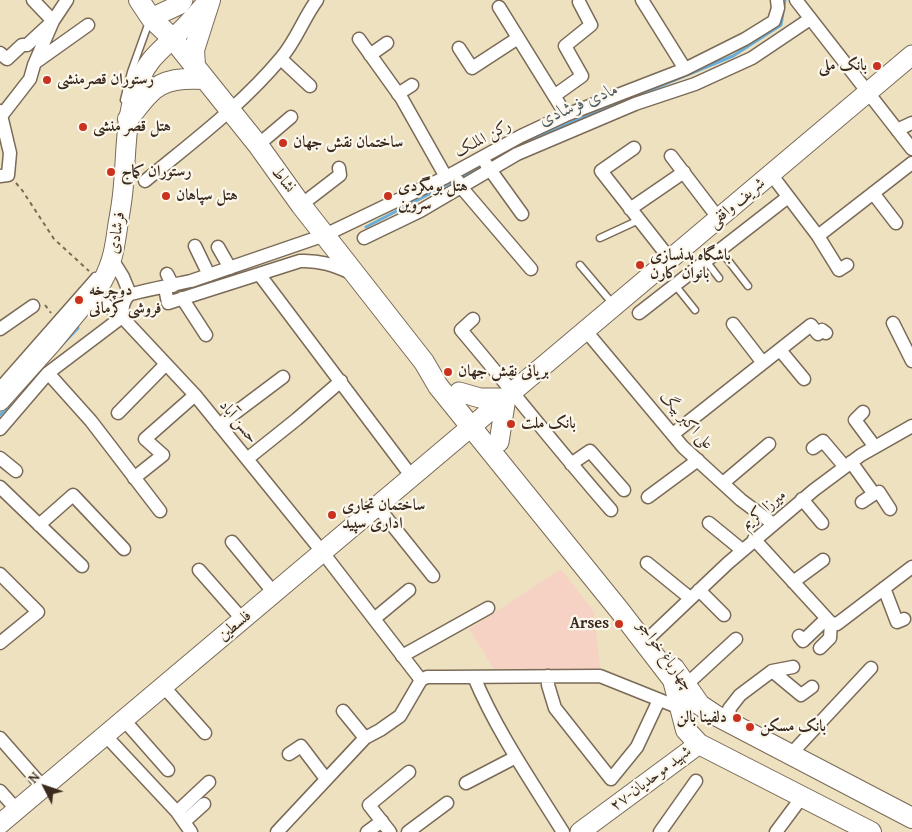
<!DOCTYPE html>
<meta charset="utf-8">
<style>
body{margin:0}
#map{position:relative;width:912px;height:832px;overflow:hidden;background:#eee1c0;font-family:"Gentium Book Plus",serif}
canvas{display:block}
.north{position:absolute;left:20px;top:762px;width:50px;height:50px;-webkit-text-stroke:4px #fbf7ec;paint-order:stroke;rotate:311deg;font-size:14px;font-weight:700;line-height:20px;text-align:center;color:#3b2a1e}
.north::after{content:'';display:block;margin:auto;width:18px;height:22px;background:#3b2a1e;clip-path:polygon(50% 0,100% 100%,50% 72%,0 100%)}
</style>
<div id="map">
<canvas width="912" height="832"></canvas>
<div class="north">N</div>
</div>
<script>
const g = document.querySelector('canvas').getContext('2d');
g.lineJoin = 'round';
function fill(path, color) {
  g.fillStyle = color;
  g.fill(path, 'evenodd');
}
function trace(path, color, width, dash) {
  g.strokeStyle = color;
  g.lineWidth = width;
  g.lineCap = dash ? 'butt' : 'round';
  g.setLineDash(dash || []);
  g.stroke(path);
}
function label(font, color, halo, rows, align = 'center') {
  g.font = font + ' "Gentium Book Plus",Amiri,serif';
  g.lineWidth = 4.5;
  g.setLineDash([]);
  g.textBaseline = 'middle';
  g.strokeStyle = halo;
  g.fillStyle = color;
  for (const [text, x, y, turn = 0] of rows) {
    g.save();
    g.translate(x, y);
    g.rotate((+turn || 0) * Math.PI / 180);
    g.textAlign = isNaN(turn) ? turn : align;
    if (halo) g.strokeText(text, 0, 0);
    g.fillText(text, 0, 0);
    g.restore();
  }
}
fill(new Path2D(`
 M561,569L594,612L600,669H494L469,629Z`), '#f6d2c5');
trace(new Path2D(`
 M521,146L546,133L733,56L781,25L785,0
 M488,163L503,155
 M459,178L483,166
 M366,227L454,181
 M60,347L78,328
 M0,415L10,404`), '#67aedd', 3);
const service = new Path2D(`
 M124,100L131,72L149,22
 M600,238L639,220
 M720,250L748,286
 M706,261L719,278
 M580,265L613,304
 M675,285L695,310
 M0,384L95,276`);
const minor = new Path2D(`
 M642,0L685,69
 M796,0L912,149
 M499,7L566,115
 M359,39L402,99L446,177
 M459,48L472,68L518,38
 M0,53L7,59L22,45H27L53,21L33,0
 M370,55L387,43
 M281,59L310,86
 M36,62L88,25
 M398,94L412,85
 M554,96L582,76L565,46L591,25L579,2
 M0,111L10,153L8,175L0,176
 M2,115L30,79L34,65L53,21L67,0
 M897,130L912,123
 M258,145L291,117
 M634,148L601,171L670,259
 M671,156L719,219
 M486,164L522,214
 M771,174L818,236L839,270L847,265
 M145,181C192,142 241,106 281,58C296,41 303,19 317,0
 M458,181L461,187L531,269
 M873,193L896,223
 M301,205L340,175L339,168
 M630,209L684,172
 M818,236L912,163
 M364,238L420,211L517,154L635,104L695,84L752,58L810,19
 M195,246L209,275
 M218,247L230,268
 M113,261L123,277L130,294
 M167,274L173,286
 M259,274L412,477
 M165,288L168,303L300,261C319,260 334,265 351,273
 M182,298L206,335
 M86,302L106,305L122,317L195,395L324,554L421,680L427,677H442L600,676L680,708
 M639,313L788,197
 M122,317C122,309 123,300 129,295C132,293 182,283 191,281L325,235L446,177L521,136L566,115L685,69L745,39L774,21L778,8L777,0
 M473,319L461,330C511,389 559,451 611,510
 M893,323L912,361
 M733,324L763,363
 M0,329L33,306
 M586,331L683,447L741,500L772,523
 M780,350L804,379
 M48,373L91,421L160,511
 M863,412L855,420L875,447
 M118,413L166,364
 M219,425L283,377
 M0,429L48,373L122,317
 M673,434L811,325L818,334L822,330L826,333
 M813,448L823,441L845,467
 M0,458L16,471
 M247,459L297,419L341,381
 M851,462L874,494L879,492L890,509
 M571,464L590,451L624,490
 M134,478L163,455L145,439L195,395
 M723,483L769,444
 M0,487L82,566
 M648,497L698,460
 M802,499L822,523
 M862,502L874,494
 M377,506L433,576
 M709,523L742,550
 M39,525L73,495L124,549
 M754,539L831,623L837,624L912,567
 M232,542L274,593
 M647,563L690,598
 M199,570L243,620
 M0,574L38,612L0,643
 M793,582L823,560
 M884,588L897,622L904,619
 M699,590L724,615
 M374,619L409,590
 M651,636L728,563L814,490L861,455L912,426
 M799,636L803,641L826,619
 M820,648L830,638L831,623
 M402,656L488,608
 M793,667L772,671L801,695L812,687
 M548,676V685L555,708L611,779L637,747L659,700
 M474,677C497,732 532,782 563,832
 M686,685L736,639
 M163,686L205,733
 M343,711L365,738
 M124,720L168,770
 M726,721L730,714L729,709L740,695L772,671
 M105,735L177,812L191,832
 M0,738L43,787
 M289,754L301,746L326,779
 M790,755L871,668
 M466,783L516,757
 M0,791L17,810
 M177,812L209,782
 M184,822L204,804
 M277,832L365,738L380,730L400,716L421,680
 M367,832L382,821
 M390,832L369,805L409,772
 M408,832L447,803
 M660,832L696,781
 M776,832L802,797`);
const secondary = new Path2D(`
 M151,18L179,5L183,0
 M459,392L480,398H506L499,442
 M0,401L51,344L102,282C113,262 115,246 118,224C120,213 122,201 123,190C127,150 124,115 141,77C149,59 159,52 172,39C186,27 197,13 209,0
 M0,824L912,55
 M580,832L699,744`);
const primary = new Path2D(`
 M139,0L151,18L173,39L258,145L301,205L424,362L438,386L620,611L673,680L686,730L699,744L871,832
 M195,65L194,50L210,0
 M128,119C135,111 141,102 149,94C163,78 186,78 205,79
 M674,668L700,705L715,715L912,818`);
trace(service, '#7a6a57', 9);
trace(minor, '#7a6a57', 15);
trace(secondary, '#7a6a57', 21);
trace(primary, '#7a6a57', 22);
trace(new Path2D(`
 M16,183L22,190L54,239L89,271
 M45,305L51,313`), '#7a6a57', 2, [4, 4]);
trace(service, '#fff', 6);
trace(minor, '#fff', 12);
trace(secondary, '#fff', 19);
trace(primary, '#fff', 20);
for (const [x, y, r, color] of [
 [877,66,5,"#c8321e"],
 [47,80,5,"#c8321e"],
 [83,127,5,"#c8321e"],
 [283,143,5,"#c8321e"],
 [111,172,5,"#c8321e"],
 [166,196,5,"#c8321e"],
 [388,196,5,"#c8321e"],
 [640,265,5,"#c8321e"],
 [79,300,5,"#c8321e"],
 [448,372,5,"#c8321e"],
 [511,424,5,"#c8321e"],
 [332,515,5,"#c8321e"],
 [619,624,5,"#c8321e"],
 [737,718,5,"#c8321e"],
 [750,727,5,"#c8321e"]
]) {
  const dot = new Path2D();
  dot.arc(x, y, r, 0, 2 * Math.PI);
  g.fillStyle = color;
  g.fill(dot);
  trace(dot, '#fbf7ec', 2);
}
label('bold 16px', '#3b2a1e', '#fbf7ec', [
 ["بانک ملی",867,66,"right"],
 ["رستوران قصرمنشی",57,80],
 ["هتل قصر منشی",93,127],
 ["ساختمان نقش جهان",293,143],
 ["رستوران کماج",121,172],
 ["هتل بومگردی",398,187],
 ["سروین",398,205],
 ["هتل سپاهان",176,196],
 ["باشگاه بدنسازی",650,256],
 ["بانوان کارن",650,274],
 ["دوچرخه",89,291],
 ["فروشی کرمانی",89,309],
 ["بریانی نقش جهان",458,372],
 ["بانک ملت",521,424],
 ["ساختمان تجاری",342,506],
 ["اداری سپید",342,524],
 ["Arses",609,624,"right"],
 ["دلفینا بالن",727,718,"right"],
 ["بانک مسکن",760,727]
], 'left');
label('16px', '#3b2a1e', '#fbf7ec', [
 ["رکن الملک",483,139,-28],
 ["نشاط",283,180,54],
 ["شریف واقفی",737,203,-40],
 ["فرشادی",117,233,-81],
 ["علی اکبر بیگ",686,421,48],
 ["حسن آباد",238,422,51],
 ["میرزا کریم",764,510,-40],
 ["فلسطین",235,626,-40],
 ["چهارباغ خواجو",665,656,54],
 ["۲۷-شهید موحدیان",651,779,-37]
]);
label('italic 18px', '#4a5861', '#fbf7ec', [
 ["مادی فرشادی",579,105,-23]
]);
</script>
